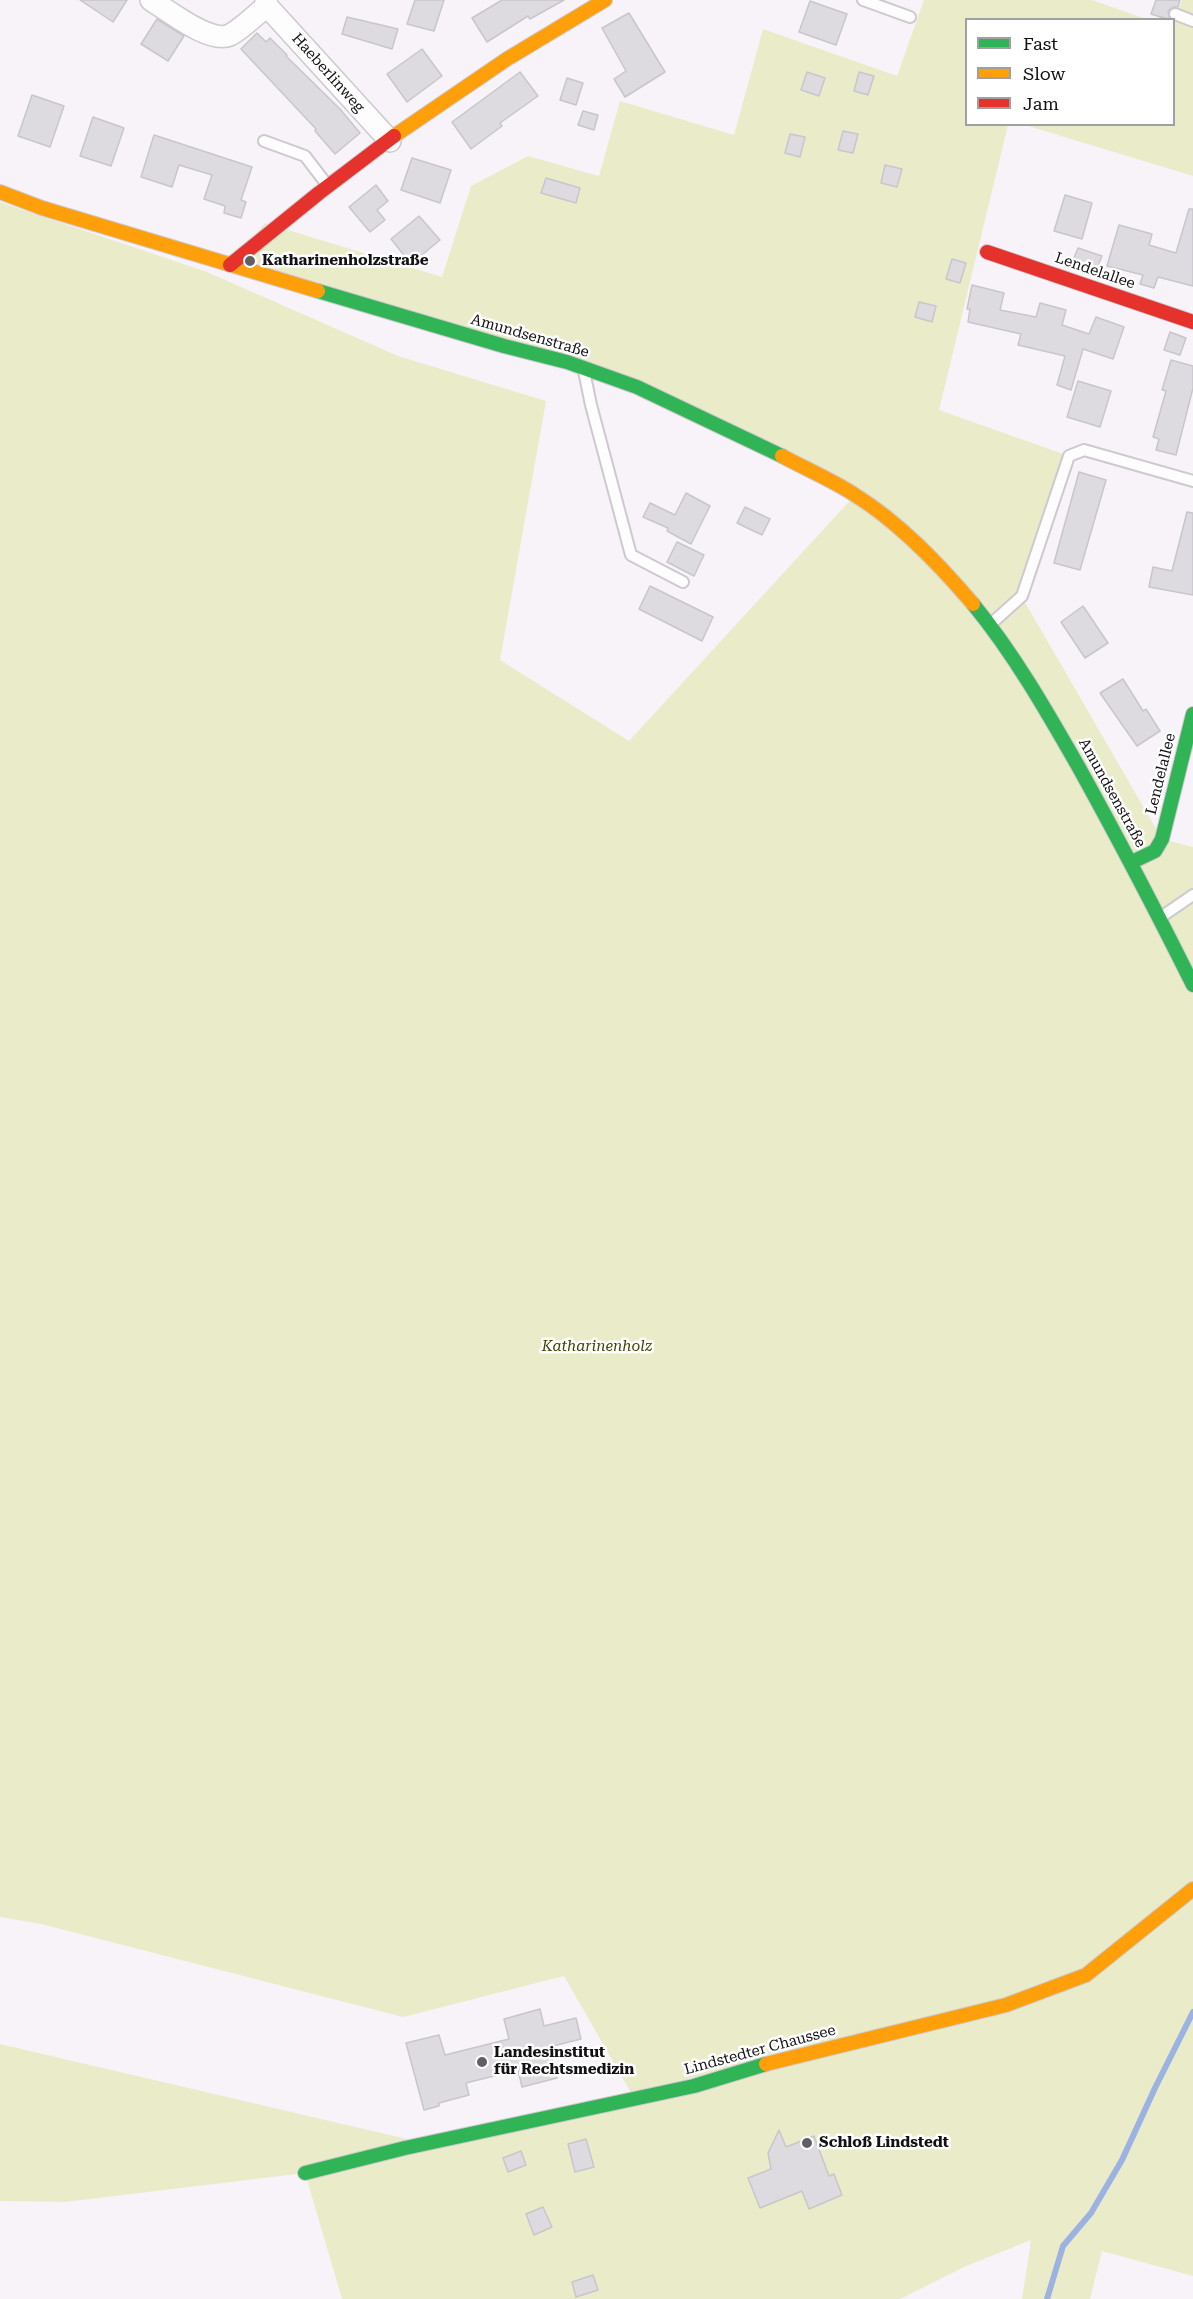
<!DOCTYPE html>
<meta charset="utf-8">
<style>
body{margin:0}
#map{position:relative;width:1193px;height:2299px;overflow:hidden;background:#f7f3f9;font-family:"Roboto Serif",serif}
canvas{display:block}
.legend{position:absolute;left:965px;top:18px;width:210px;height:108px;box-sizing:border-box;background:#fff;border:2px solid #a1a0a1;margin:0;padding:8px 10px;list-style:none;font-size:18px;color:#141115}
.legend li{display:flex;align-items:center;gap:12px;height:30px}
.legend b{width:30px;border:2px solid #a1a0a1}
</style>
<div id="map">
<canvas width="1193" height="2299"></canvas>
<ul class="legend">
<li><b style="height:8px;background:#30b455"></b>Fast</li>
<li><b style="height:8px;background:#ff9f0a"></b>Slow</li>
<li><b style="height:8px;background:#e5322d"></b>Jam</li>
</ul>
</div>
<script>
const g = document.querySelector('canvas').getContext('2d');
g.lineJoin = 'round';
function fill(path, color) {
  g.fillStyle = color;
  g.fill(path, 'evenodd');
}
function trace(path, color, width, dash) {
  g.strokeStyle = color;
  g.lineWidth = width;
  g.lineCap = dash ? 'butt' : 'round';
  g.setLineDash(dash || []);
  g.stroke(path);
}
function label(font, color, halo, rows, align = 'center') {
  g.font = font + ' "Roboto Serif",serif';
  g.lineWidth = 5;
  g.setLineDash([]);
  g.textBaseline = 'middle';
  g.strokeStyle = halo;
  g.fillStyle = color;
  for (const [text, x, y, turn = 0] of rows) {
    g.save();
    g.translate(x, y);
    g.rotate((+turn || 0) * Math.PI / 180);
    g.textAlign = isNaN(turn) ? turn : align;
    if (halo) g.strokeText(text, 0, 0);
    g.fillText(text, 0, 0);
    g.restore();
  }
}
fill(new Path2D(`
 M924,0H1092L1146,19L966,20V124L1008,125L939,410L1069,456L1022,597L1162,839L1193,847V2276L1102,2251L1090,2299H1022L1031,2240L964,2267L900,2299H342L305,2173L65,2202L0,2201V2044L424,2143L634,2098L564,1976L403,2017L41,1924L0,1917V202L207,272L398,356L546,401L500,660L629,741L855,495L637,387L230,265L265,223L442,277L471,186L528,156L599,176L620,101L734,135L763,29L897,76Z
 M1182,0H1193V176L1025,125L1174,124V22Z`), '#eaecc9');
trace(new Path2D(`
 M1047,2299L1063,2246L1091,2213L1122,2160L1155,2088L1193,2012`), '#9cb2e2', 6);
const building = new Path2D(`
 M80,0H127L113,22Z
 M415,0H444L434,31L407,24Z
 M502,0H564L530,19L528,16L487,42L472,18Z
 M1156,0H1180L1178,7H1173L1168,11L1170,20L1151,14Z
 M810,1L847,14L836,45L799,32Z
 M629,13L665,72L625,97L614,79L626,71L602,28Z
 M347,17L398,29L392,49L342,34Z
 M157,19L184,36L168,61L141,44Z
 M257,33L266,42L270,38L287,55L286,56L340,109L360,133L335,154L315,131L316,129L241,49Z
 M422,49L442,76L407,102L387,74Z
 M520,72L538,96L500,123L502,126L471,149L452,122Z
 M807,72L825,78L819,96L801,90Z
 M859,72L874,76L868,95L854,91Z
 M567,78L583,83L576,105L560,100Z
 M32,95L64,106L50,147L18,136Z
 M583,111L598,115L594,130L578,125Z
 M93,117L124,128L111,166L80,156Z
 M843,131L858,134L853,153L838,150Z
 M790,134L805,137L800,157L785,153Z
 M154,135L252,167L241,200L246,202L241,218L224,213L225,206L204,199L212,175L179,165L172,187L141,177Z
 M412,158L451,170L440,203L401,190Z
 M885,165L902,169L897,187L881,183Z
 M546,178L580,188L576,203L541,193Z
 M376,185L388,201L377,210L385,220L370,232L349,207Z
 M1065,195L1092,203L1082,239L1054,231Z
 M1189,209H1193V286L1158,277L1154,288L1140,284L1143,275L1107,266L1119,225L1152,234L1149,245L1176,253Z
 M419,216L440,240L411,264L391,239Z
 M1078,248L1102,256L1096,271L1072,263Z
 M952,259L966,263L960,283L946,279Z
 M972,285L1004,293L1000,310L1036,317L1040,303L1066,310L1062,325L1089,334L1096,317L1124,327L1113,359L1083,349L1071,390L1057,385L1065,356L1018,345L1021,334L968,322L970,309H967Z
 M919,302L936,306L932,322L915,317Z
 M1170,332L1186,338L1180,355L1164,350Z
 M1171,360L1193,366V388L1176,455L1156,450L1159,439L1153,437L1166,391L1162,390Z
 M1078,381L1111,391L1100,427L1067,417Z
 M1079,472L1106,480L1080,570L1054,563Z
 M686,493L710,506L691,544L667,531L668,528L643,517L650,503L675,515Z
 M745,507L770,519L762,535L737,523Z
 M1187,512L1193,513V595L1149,587L1153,567L1172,571Z
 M677,542L704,555L694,576L667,562Z
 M650,586L713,617L702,641L639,609Z
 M1083,606L1108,643L1085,658L1061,622Z
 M1123,679L1143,711L1146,709L1160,731L1137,746L1100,693Z
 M540,2009L544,2026L576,2018L581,2039L549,2047L557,2078L522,2087L518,2070L466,2083L469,2095L439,2103V2106L424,2110L406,2043L439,2035L445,2055L509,2039L504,2019Z
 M779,2130L786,2147L814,2136L829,2176L834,2174L842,2195L809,2209L802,2191L760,2208L748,2178L771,2169L768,2153Z
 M586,2139L594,2167L575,2172L568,2144Z
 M521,2151L526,2165L508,2172L503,2158Z
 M543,2207L552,2227L534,2235L526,2214Z
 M593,2275L598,2290L576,2297L572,2282Z`);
fill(building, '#dddbe0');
trace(building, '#c8c6cb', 1.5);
const lane = new Path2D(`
 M863,0L910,17
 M1175,14L1193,21
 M264,141L305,156L328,186
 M584,371L591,405L631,555L683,582
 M992,623L1022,596L1069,456L1084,450L1193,481
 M1161,917L1193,895`);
const street = new Path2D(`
 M151,0C169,11 210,44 230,35C243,28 255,15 267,6
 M266,0L267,6L390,141`);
const fast = new Path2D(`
 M318,291L504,346L567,362L637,387L782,456
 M973,604C1014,654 1046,710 1078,766C1118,838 1156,911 1193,985
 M1132,862L1155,851L1162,839L1193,714
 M305,2173L405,2148L694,2086L766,2064`);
const slow = new Path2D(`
 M394,136L507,59L605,0
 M0,192L42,208L318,291
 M782,456C806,469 832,480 855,495C900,523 939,564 973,604
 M766,2064L1006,2005L1086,1975L1193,1889`);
const jam = new Path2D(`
 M987,252L1193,322
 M230,265L319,193L394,136`);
trace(lane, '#cdc9ce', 14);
trace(street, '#cdc9ce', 24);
trace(fast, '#cdc9ce', 16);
trace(slow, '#cdc9ce', 16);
trace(jam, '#cdc9ce', 16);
trace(lane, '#fefdfe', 10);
trace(street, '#fefdfe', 21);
trace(fast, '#30b455', 14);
trace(slow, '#ff9f0a', 14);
trace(jam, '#e5322d', 14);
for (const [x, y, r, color] of [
 [250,261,6,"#636065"],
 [482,2062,6,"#636065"],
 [807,2143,6,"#636065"]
]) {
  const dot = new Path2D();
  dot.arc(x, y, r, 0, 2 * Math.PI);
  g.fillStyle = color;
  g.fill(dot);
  trace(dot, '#fff', 2);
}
label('15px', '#141115', '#fff', [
 ["Haeberlinweg",328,73,48],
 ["Lendelallee",1095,271,19],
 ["Amundsenstraße",530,336,16],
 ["Lendelallee",1161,774,-76],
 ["Amundsenstraße",1112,793,61],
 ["Lindstedter Chaussee",760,2050,-15]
]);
label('bold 15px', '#141115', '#fff', [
 ["Katharinenholzstraße",262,261],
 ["Landesinstitut",494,2053],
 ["für Rechtsmedizin",494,2070],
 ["Schloß Lindstedt",819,2143]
], 'left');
label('italic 15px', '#404301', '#fff', [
 ["Katharinenholz",597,1347]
]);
</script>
